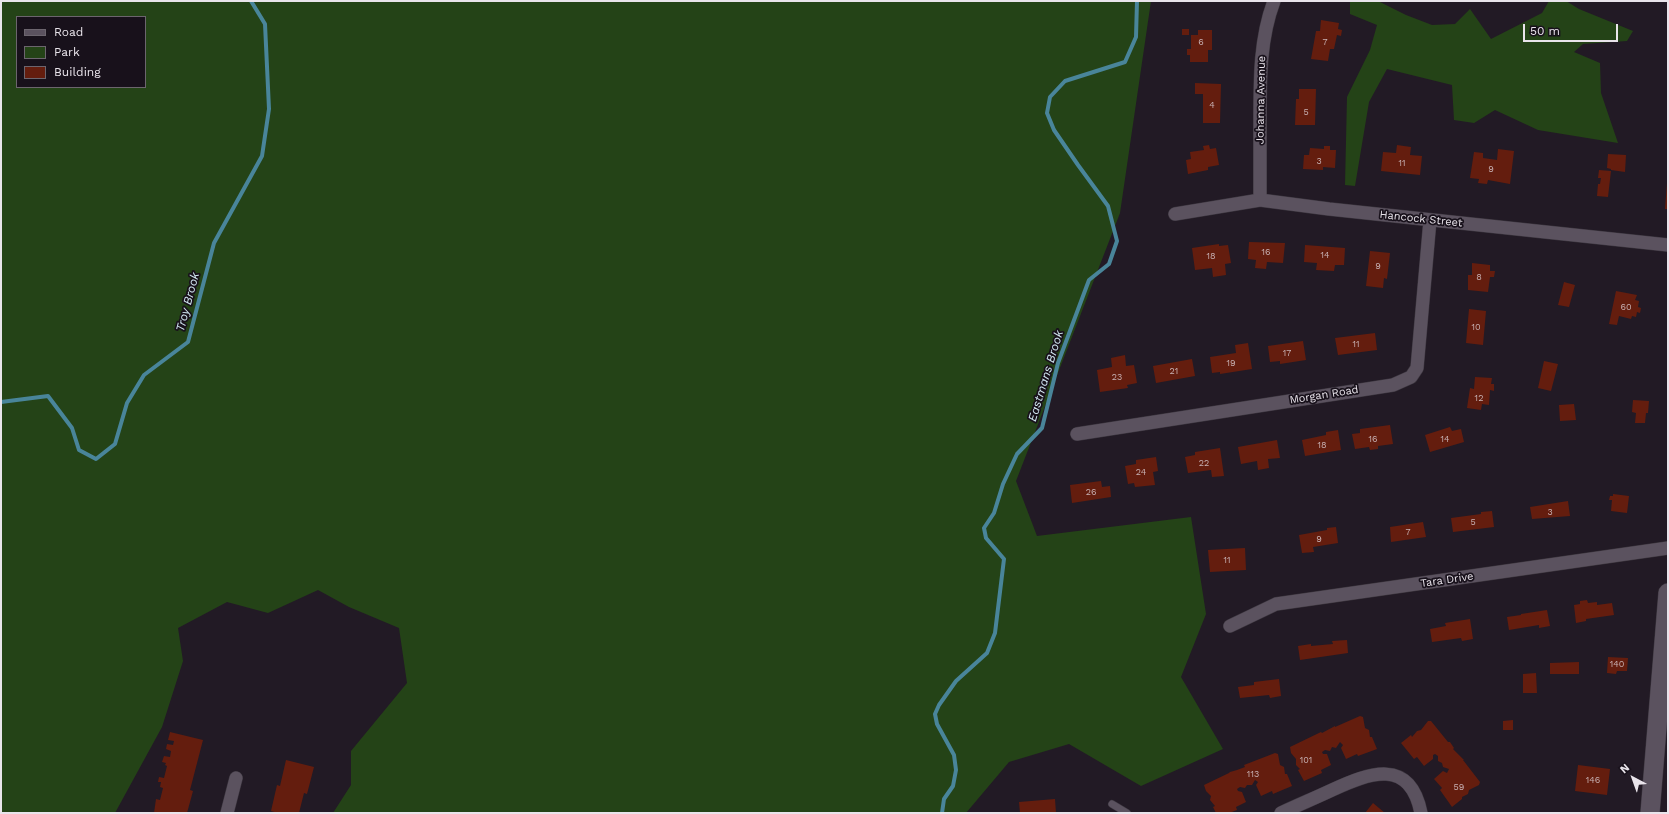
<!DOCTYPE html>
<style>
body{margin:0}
#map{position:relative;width:1669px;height:814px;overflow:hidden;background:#221a25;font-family:"Work Sans",sans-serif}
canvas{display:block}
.frame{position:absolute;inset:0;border:2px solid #e9e4eb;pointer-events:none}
.legend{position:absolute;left:16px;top:16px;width:130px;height:72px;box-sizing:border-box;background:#18111b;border:1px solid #6c656e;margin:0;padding:5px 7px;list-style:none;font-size:12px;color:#e9e4eb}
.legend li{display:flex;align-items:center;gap:8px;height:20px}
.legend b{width:20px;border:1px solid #6c656e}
.north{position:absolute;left:1613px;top:758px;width:40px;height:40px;-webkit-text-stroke:3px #18111b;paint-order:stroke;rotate:319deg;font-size:11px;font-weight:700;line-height:16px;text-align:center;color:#e9e4eb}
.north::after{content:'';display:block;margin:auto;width:14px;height:18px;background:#e9e4eb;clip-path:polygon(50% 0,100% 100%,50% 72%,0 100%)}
.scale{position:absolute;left:1523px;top:24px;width:95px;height:18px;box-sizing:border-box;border:2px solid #e9e4eb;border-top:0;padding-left:5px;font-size:12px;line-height:14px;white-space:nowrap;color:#e9e4eb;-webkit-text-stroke:3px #18111b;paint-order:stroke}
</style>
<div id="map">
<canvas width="1669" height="814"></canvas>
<div class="frame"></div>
<ul class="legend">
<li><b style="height:5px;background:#5b525f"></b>Road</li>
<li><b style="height:11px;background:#244317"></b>Park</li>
<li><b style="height:11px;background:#641d0e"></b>Building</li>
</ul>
<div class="north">N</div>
<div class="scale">50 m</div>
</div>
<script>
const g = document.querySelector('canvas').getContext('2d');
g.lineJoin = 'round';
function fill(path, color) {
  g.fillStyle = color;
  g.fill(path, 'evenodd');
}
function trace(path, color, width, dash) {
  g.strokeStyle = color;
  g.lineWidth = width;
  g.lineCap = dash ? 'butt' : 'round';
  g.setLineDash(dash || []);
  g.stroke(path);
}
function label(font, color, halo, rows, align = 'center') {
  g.font = font + ' "Work Sans",sans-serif';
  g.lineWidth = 3.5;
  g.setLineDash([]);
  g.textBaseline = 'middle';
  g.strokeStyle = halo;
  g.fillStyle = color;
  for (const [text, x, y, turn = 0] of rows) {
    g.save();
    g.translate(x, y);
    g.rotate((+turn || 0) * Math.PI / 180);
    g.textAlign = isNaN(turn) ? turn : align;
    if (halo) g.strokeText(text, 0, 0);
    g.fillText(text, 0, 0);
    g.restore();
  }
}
fill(new Path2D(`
 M1,1H1151L1120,213L1016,481L1037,536L1191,517L1206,614L1181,677L1223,749L1141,786L1069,744L1009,762L966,813H333L351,785V751L407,683L399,628L349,607L318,590L268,613L227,602L178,628L183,661L162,727L115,813H1ZM17,17H145V87H17Z
 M1350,1H1378L1406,15L1432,25L1455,24L1470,9L1491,39L1542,13L1549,1H1566L1579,9L1633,31L1627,41L1583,44L1574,52L1600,63L1601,93L1618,143L1538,130L1495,110L1474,123L1454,120L1452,85L1387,69L1369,102L1355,186L1345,185L1347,97L1370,50L1377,25L1350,14Z`), '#244317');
trace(new Path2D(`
 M1,402L48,396L72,428L79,450L96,459L115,444L127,403L144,375L188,342L214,243L262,156L269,109L265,24L251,1
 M942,813L944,799L953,786L956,770L954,755L937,724L935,714L939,705L956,681L987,653L995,633L1004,559L986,538L984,528L994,513L1003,484L1017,454L1042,428L1058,363L1089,280L1109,264L1117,241L1108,206L1078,165L1054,130L1047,113L1050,97L1065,81L1125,62L1136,37L1137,1`), '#49859a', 4);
fill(new Path2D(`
 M1321,20L1339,23L1338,29L1342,30L1341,36L1337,35L1334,49H1330L1328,61L1311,59L1316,31H1320Z
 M1182,29H1189V35H1182Z
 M1198,30H1212V50H1208V62H1190V55H1187V49H1191V35H1198Z
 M1195,83L1221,84L1220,123H1203V94H1195Z
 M1299,89H1316L1315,125H1295L1296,99H1299Z
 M1209,145L1210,149L1216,148L1219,165L1208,167V170L1188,174L1186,160L1191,159L1190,152L1204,150L1203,146Z
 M1397,145L1411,147L1410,155L1422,156L1420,175L1381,171L1383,152L1396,153Z
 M1324,146H1330V150H1336L1335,168L1323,167V170L1303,169L1304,155H1309L1310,148L1324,149Z
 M1498,149L1514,151L1510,184L1488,180L1487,184L1478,183L1479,179L1470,178L1474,152L1483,153V158L1497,160Z
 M1608,154L1626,155L1625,172L1611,170V169L1607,168Z
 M1599,170L1611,171L1608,197L1597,196L1598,184H1600L1601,178H1598Z
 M1667,183H1668V209H1665Z
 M1249,242L1285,243L1283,263L1267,262L1266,269L1255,268L1256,260L1248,259Z
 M1219,244V246L1228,245L1231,263L1225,264L1226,275L1213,277L1212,268L1195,270L1192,248Z
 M1305,245L1345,248L1344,265H1335L1334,271L1316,270L1317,263L1304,262Z
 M1370,251L1390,253L1387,279L1384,278L1383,288L1366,286Z
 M1472,263L1490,265V271H1495L1494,277H1490L1488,292L1468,290V275H1472Z
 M1564,282L1575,285L1569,307L1558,305Z
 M1616,291L1637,295L1635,300L1639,301L1638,307L1641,308L1640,313L1637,312L1636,317L1632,316L1631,319L1619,316L1617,325L1609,324Z
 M1469,309L1486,311L1483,345L1466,343Z
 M1375,333L1377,350L1338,355L1335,338Z
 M1303,341L1306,360L1280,364V361L1270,362L1268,346Z
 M1248,343L1252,369L1220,374V372L1212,373L1210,357L1236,353L1235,345Z
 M1125,355L1126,366L1134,365L1137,383L1127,385L1128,388L1100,392L1097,370L1112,367L1111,358Z
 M1192,359L1195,376L1156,383L1153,366Z
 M1544,361L1558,364L1551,391L1538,388Z
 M1475,377L1492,378L1491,384H1494V391L1490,390L1489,405L1482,404L1481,410L1467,408L1470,388L1474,389Z
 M1633,400L1649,401L1648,413H1646L1645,423H1635L1636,413L1632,412Z
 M1574,404L1576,420L1560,421L1559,405Z
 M1390,425L1393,444L1378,446V449L1370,450L1369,447L1355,449L1352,434L1360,433V429Z
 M1450,427L1452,431L1461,429L1464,442L1430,452L1425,435Z
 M1338,430L1341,450L1305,456L1302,440L1326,435V432Z
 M1277,440L1280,458L1268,459L1269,468L1258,470L1257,461L1241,464L1238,447Z
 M1220,448L1224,476L1212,477L1211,470L1188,473L1185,457L1195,455V452Z
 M1156,457L1158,471L1153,472L1155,485L1135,487L1134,483L1128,484L1125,466L1136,464V460Z
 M1101,481L1102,487L1110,486L1111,497L1072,503L1070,485Z
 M1613,494L1629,496L1627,513L1611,511L1612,500H1609L1610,496H1613Z
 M1568,501L1570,516L1532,519L1530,507Z
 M1492,511L1494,527L1453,532L1451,518L1481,514V512Z
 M1423,522L1426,537L1391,542L1390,527Z
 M1336,527L1338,543L1313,547L1314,552L1302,553L1299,535L1327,530V528Z
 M1245,548L1246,570L1210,572L1208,550Z
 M1587,600L1588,603L1597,602V605L1612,603L1614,615L1586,619V621L1576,623L1574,605L1580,604V601Z
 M1547,610L1550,626L1539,628V625L1509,630L1507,617L1521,615V614Z
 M1470,619L1473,639L1462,641L1461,638L1432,642L1430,629L1446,626L1445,623Z
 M1347,640L1348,653L1300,660L1298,646L1311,644V646L1333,644L1332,641Z
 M1608,657L1628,658L1627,671H1617L1616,674L1607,673Z
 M1579,662V674H1550V663Z
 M1536,673L1537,693H1523V674Z
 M1279,679L1281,696L1270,698L1269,695L1240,698L1238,687L1254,685V682Z
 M1360,716L1363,717L1365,728L1369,730L1370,737H1372L1377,749L1358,756L1357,754L1346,759L1341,748L1343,745L1340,742L1336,748L1332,747L1330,751L1325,750L1322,752L1323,754H1327L1331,765L1321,770L1322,773L1304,781L1298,770L1300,769L1296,765V759L1291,753L1290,747L1321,732L1322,733L1335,726V727Z
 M1513,720V730H1503V721Z
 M1428,721H1431L1448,742H1450L1454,748L1453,749L1464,760H1463L1480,782L1479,785L1469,790L1468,794L1462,797V799L1452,807L1440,790L1442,788L1434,779L1443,771L1447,773L1449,769L1443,767L1442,763L1438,761V756L1435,754L1433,755V759L1424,766L1417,757L1414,759L1401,743L1411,735L1412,737L1417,731L1421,730Z
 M170,732L203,740L190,790L193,791L187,813H154L156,799L160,800L163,788L160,787L161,782H158L159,777L164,778L167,766L165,765L166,763L162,762L164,756L170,757L171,751L166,749L167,744L173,745L174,741L168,740Z
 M1275,753L1278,754L1280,765L1284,767L1285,774H1287L1292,786L1280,791L1273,794L1272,791L1261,796L1256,785L1258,782L1255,780L1252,785H1247L1245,788L1240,787L1237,789L1238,791L1242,792L1246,802L1236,807L1237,810L1229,813H1216L1213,807L1215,806L1210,800L1211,796L1206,791L1204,785L1229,773L1230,772L1237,770L1245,767L1244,765Z
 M286,760L314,767L307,794L304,793L299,813H278L271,811L277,785L280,786Z
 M1578,765L1610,769L1607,795L1575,791Z
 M1055,799L1056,813H1020L1019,802Z
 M1373,803L1385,813H1365Z`), '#641d0e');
const lane = new Path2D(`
 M1112,804L1127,813`);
const street = new Path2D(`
 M1260,200C1260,172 1260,145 1260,117C1260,78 1260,38 1274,1
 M1175,214L1260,200L1329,209L1668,245
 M1077,434L1393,385L1411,377L1417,368L1430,220
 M1230,626L1276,604L1668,548
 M227,813L236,778
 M1281,813C1298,805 1315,798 1332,790C1369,773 1410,757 1421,813`);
const secondary = new Path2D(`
 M1650,813L1668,593`);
trace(lane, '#3c363f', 8);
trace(street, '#3c363f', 14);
trace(secondary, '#3c363f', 20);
trace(lane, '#5b525f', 7);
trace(street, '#5b525f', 13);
trace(secondary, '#5b525f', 19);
label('9px', '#c8b2b4', null, [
 ["6",1201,42],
 ["7",1325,42],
 ["4",1212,105],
 ["5",1306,112],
 ["3",1319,161],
 ["11",1402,163],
 ["9",1491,169],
 ["16",1266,252],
 ["14",1325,255],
 ["18",1211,256],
 ["9",1378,266],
 ["8",1479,277],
 ["60",1626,307],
 ["10",1476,327],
 ["11",1356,344],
 ["17",1287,353],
 ["19",1231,363],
 ["21",1174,371],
 ["23",1117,377],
 ["12",1479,398],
 ["16",1373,439],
 ["14",1445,439],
 ["18",1322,445],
 ["22",1204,463],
 ["24",1141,472],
 ["26",1091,492],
 ["3",1550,512],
 ["5",1473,522],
 ["7",1408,532],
 ["9",1319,539],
 ["11",1227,560],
 ["140",1617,664],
 ["101",1306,760],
 ["113",1253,774],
 ["146",1593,780],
 ["59",1459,787]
]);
label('11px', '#e9e4eb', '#18111b', [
 ["Johanna Avenue",1261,100,-89],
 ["Hancock Street",1421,219,6],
 ["Morgan Road",1324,395,-9],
 ["Tara Drive",1447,580,-8]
]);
label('italic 12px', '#d2e8f2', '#18111b', [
 ["Troy Brook",188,302,-75],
 ["Eastmans Brook",1046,376,-73]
]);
</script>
